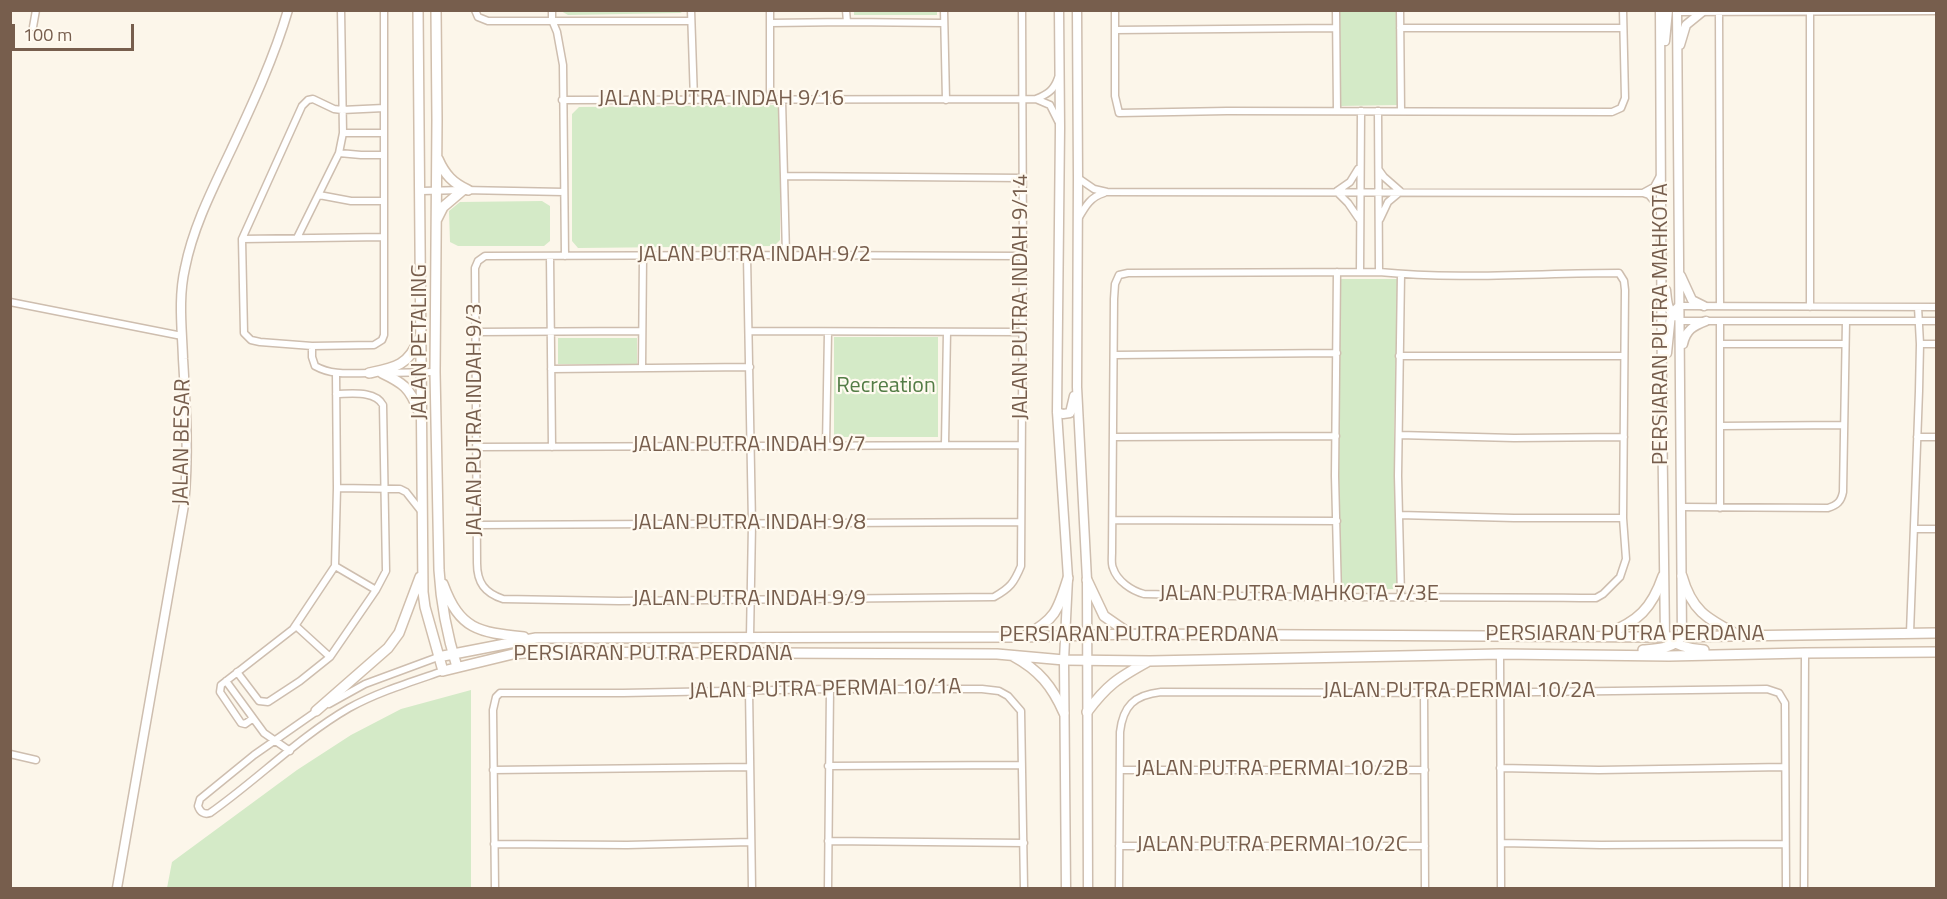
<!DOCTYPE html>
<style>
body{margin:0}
#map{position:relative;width:1947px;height:899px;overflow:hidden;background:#fcf6ea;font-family:"Titillium Web",sans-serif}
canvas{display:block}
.frame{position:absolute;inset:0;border:12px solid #775e4d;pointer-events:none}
.scale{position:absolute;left:12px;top:24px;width:122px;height:27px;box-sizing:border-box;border:3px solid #775e4d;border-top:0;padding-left:8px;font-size:18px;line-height:21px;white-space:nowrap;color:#775e4d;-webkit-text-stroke:4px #fffaf0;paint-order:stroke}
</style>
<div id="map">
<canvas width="1947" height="899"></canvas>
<div class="frame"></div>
<div class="scale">100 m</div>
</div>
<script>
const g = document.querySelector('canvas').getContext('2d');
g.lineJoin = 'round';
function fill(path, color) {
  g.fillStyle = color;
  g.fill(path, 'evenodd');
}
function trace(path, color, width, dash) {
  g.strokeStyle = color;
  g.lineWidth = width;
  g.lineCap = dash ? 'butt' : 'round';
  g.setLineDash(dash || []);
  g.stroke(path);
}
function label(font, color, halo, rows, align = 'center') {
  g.font = font + ' "Titillium Web",sans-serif';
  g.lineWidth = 4.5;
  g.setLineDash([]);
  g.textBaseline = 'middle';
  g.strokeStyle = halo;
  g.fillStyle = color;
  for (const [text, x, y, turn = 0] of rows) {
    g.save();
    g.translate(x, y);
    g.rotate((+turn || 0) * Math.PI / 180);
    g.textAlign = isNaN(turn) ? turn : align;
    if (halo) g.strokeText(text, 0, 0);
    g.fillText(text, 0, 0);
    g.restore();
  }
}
fill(new Path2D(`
 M561,11H684L680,13L568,15Z
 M854,11H937V15H854Z
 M1339,11H1398V105L1340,106Z
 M780,105V240L774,246L578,248L572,241V114L579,107Z
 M542,201L550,206V241L544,246H458L450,242L449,211L460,202Z
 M1340,279H1398L1394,435L1398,589L1340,590L1336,436L1340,352Z
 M834,337H938V437H834Z
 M558,338H637V364H558Z
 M471,690V888H167L172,862L297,770L351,735L401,709Z`), '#d4eac7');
const minor = new Path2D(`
 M384,10V335L382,340L374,345L312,346L260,342L251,340L244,333L242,239L302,106L308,100L313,99L334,109L342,110L384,108
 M475,10L478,17L488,21H691
 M552,10V20L557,32L563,65L565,256
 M691,10L694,100
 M846,10L847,22
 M944,10L946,100
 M1022,10L1023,256L1021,566C1014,583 1010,588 994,597L619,601L503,599C485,593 477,583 477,563L475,268L478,261L485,256L786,255L1023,256
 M1115,10V96L1119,113L1227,111L1612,112L1621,108L1625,98L1623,10
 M1336,10L1337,111
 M1400,10L1401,111
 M1810,11V307
 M1677,12L1936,11
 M1719,12L1720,306
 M770,23L847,22L944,23
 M33,27L36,10
 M1400,28H1623
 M1115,30L1336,28
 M1036,99L1050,105L1058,121
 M562,100L1036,99C1048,94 1054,90 1058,78
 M770,100V10
 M782,100L784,176
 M1378,111L1379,272
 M343,133H384
 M339,153L361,155H384
 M1379,170L1384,177L1400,191
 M1078,178L1094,189L1107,192L1643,193L1654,187L1660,176
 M421,191L463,190L564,192
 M1337,191L1350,182L1358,169
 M1337,192L1348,203L1359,219
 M1643,193L1649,195L1660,208
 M319,195L351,201H384
 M1078,219C1085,207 1090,197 1104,193
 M1380,219L1388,202L1400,192
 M297,238L339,153L343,133L341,10
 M242,239L384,237
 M786,255L784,176L1023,178
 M550,256L552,447
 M747,256L752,524L750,637
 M1337,272L1335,476L1338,596
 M1360,272L1361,111
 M1379,272C1458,280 1539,273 1619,273L1624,281L1625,290L1623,518L1626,559L1620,577L1603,594L1596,598C1446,596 1295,599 1144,594C1132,591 1117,581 1113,568C1111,564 1112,557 1112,552L1114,299L1115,284L1119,275L1128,273Z
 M1401,274L1398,476L1401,596
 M10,302L182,336
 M1679,306L1936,307
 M1679,321H1936
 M1720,321V508
 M749,331L1022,332
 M476,332L642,331
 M1720,344H1845
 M1920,344H1936
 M312,346V357L315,366C333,376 351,373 371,373
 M1115,355L1337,353
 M1399,356H1623
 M642,368L643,257
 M551,369L750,367
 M384,373L435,372
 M1720,426L1844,425
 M1399,435L1514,438L1624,437
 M1114,437L1336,436
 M1917,437H1936
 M945,444L947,332
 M826,446L828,332
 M476,447L1021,445
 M337,488L400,489L406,492L421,511
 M1681,507L1828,508C1837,505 1841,502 1843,492L1846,321
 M1399,515L1514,518H1623
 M1113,520L1337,521
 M477,525L1021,522
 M1914,529H1936
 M335,566L376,590
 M296,626L330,657
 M1910,633L1919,391L1920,344L1918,307
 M1500,654L1501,888
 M237,672L259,701L268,702L300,681L330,657L376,590L386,571L383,405C375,390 350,394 336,394
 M226,681L264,733L290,751
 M749,690L752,888
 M1424,692L1425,888
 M329,704L365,684L438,657
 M317,711L254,755L200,799L198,806C200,812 204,815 210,813C257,780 299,737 349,708C378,692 411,682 443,671
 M252,719L245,724L241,723L220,692L221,685L293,629L335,566L337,488L336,373
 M10,754L36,760
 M828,766L1021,765
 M1500,768L1599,770L1784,767
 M493,770L750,767
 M1120,770H1425
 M828,841L1024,843
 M1502,843L1601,845L1785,844
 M494,844L627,845L751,842
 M1119,846H1425
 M495,888L493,710L496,697L500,693H623L830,689H982L999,691L1008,696L1021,711L1024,888
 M828,888L830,689
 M1119,888L1120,732C1123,706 1134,695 1161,692L1460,693L1767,689L1779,693L1785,703L1786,888
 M1804,888L1805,653`);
const tertiary = new Path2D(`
 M1059,10L1060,128L1057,412L1068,578L1064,660L1066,888
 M1077,10L1078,178L1077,387L1087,580L1088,888
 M1660,10L1662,408L1665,637
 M1677,10L1682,637
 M1665,41L1668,10
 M1680,45L1686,25L1702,12
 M1681,276L1692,300L1704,306
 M1666,290C1667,299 1667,310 1675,316
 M1683,344C1686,330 1693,326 1706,321
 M1667,353L1671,314L1679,306
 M1057,412L1063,414L1070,413L1074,396
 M117,888L184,505C189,456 186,408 183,359C182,329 178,298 185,268C193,227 213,188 231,150C252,105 274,58 288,10`);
const secondary = new Path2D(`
 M418,10L423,592L425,607L443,671L513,654L537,652L997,654L1064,660L1150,661L1500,654L1669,656L1805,653L1936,652
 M436,10L437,120L435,372L439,570C441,604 447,635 457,667
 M438,159C445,175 453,183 468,190
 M437,219L443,207L463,190
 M369,373C393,368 409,366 418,340
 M382,373C403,383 410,388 418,410
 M1682,576C1692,612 1708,619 1740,636
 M1087,580L1104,616L1130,634
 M443,584C460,630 478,632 524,637
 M1606,634C1638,622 1652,608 1663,576
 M1025,636C1056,619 1058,610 1068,578
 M1665,637C1677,646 1689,649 1704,650
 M1643,650C1655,649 1668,649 1678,641
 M1013,656C1039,670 1052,686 1064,713
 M438,657L536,638L1023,637L1130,634L1665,637L1936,633
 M316,711L388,648L399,633L420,577
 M1087,712C1107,685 1118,678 1147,662`);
trace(minor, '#cebeaf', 9);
trace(tertiary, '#cebeaf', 11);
trace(secondary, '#d1bfad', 12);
trace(minor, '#fff', 6);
trace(tertiary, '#fff', 8);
trace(secondary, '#fff', 9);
label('22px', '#775e4d', '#fffaf0', [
 ["JALAN PUTRA INDAH 9/16",721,100],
 ["JALAN PUTRA INDAH 9/2",754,256],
 ["JALAN PUTRA INDAH 9/14",1022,297,-90],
 ["PERSIARAN PUTRA MAHKOTA",1662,324,-90],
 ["JALAN PETALING",421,342,-90],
 ["JALAN PUTRA INDAH 9/3",476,420,-90],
 ["JALAN BESAR",183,442,-89],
 ["JALAN PUTRA INDAH 9/7",749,446],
 ["JALAN PUTRA INDAH 9/8",749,524],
 ["JALAN PUTRA MAHKOTA 7/3E",1299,595],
 ["JALAN PUTRA INDAH 9/9",749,600],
 ["PERSIARAN PUTRA PERDANA",1625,635],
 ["PERSIARAN PUTRA PERDANA",1139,636],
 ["PERSIARAN PUTRA PERDANA",653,655],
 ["JALAN PUTRA PERMAI 10/1A",825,690,-1],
 ["JALAN PUTRA PERMAI 10/2A",1459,692],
 ["JALAN PUTRA PERMAI 10/2B",1272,770],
 ["JALAN PUTRA PERMAI 10/2C",1272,846]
]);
label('22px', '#537c45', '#fffaf0', [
 ["Recreation",886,387]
]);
</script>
